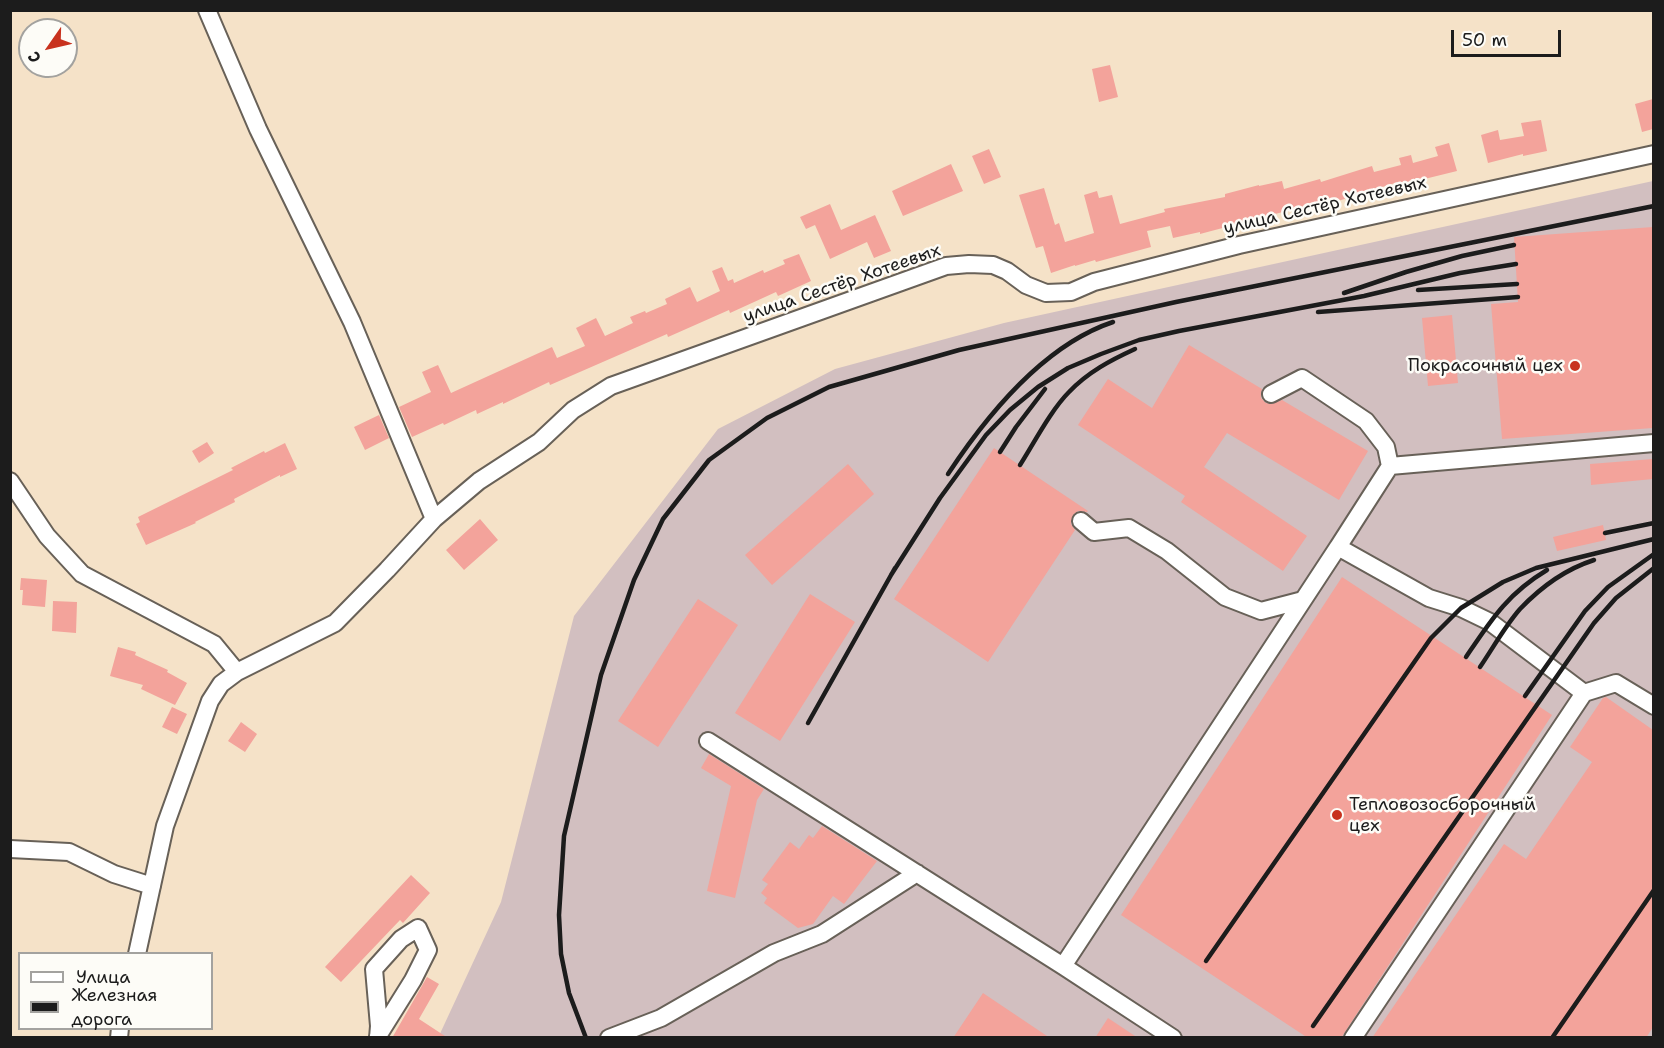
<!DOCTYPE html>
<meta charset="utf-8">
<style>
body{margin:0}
#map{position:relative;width:1664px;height:1048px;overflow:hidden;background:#f5e2c8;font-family:"Shantell Sans",sans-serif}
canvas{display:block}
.frame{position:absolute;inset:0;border:12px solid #1c1c1c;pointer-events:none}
.legend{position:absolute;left:18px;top:952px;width:195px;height:78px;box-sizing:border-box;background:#fdfcf7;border:2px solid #a3a29f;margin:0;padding:8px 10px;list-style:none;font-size:18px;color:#1c1c1c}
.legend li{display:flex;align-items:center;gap:12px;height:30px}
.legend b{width:30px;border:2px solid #a3a29f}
.north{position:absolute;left:18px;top:18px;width:60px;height:60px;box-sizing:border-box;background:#fdfcf7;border:2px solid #a3a29f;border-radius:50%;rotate:236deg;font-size:16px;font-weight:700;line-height:24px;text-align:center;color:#1c1c1c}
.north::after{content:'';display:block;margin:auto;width:21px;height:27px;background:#c8321e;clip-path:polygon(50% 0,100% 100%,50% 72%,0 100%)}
.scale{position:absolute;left:1451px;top:30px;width:110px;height:27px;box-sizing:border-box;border:3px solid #1c1c1c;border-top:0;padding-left:8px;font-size:18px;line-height:21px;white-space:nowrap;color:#1c1c1c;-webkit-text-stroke:4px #fdfcf7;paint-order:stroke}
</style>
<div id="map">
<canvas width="1664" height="1048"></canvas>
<div class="frame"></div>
<ul class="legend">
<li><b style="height:8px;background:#fff"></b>Улица</li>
<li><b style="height:8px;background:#1c1c1c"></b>Железная дорога</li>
</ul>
<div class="north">С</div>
<div class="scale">50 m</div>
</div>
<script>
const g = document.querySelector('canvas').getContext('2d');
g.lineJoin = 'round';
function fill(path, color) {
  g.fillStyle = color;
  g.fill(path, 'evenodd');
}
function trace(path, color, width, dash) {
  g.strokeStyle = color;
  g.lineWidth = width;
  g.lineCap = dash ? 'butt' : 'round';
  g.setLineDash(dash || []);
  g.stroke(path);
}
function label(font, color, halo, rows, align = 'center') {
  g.font = font + ' "Shantell Sans",sans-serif';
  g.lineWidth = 5;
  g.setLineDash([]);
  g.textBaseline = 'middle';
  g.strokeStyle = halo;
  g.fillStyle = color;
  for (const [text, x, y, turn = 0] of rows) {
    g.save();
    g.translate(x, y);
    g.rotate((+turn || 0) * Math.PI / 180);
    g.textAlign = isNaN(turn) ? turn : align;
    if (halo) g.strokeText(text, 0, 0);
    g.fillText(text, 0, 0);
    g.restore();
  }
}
fill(new Path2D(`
 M1653,181V1037L438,1038L501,902L574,616L718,429L835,369L1004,323Z`), '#d2bfc0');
fill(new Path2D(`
 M1110,65L1118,97L1099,102L1092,69Z
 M1653,99V129L1642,132L1635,104Z
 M1541,120L1547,151L1523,156V154L1488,163L1481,135L1498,130L1500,140L1524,136L1521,123Z
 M1449,143L1457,171L1396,186L1395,183L1338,201L1337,199L1310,206L1309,205L1200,234V232L1173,238L1170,226L1147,231L1151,247L1096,262L1095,260L1075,266V265L1051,273L1043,246L1036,248L1019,195L1044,188L1055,225L1059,223L1065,242L1094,233L1084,195L1097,191L1099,198L1112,195L1120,224L1165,212L1164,209L1225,197V194L1259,185V186L1282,181L1284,189L1320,179L1321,182L1372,166L1374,172L1401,165L1399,158L1411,155L1413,163L1438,156L1435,147Z
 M989,149L1001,177L984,184L972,156Z
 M951,164L963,191L903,216L892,191Z
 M830,204L841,230L875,215L891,251L874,258L867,242L830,259L815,225L806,229L800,217Z
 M1653,227V428L1502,439L1491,304L1518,302L1514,237Z
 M799,254L811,281L778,296L776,292L730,313L729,310L668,337L667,334L550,385L549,382L503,404V402L477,414L476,410L444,425L443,423L412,437L399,407L431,392L422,372L438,365L451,393L552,347L557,358L585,346L576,328L596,318L605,336L633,323L630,317L645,311L646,313L667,304L665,299L690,287L697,302L720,291L712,271L722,267L728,281L733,279L734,283L763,270L764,273L785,264L783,260Z
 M1452,315L1458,383L1428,386L1422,318Z
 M1189,345L1262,389L1261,393V398L1266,403L1271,404L1282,400L1368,451L1339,500L1227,433L1204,467L1307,536L1283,571L1181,502L1185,496L1078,425L1108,379L1152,408Z
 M379,415L389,438L365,450L354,427Z
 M207,442L214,453L199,463L192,451Z
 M285,443L297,469L280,477V475L234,499L235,502L195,522L196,523L146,545L136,524L140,522L138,517L233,470L231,468L264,451L265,453Z
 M994,448L1088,511L1087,512L1078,511L1073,515L1071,524L1075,530L988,662L894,599Z
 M1653,459V479L1591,485L1590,464Z
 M848,464L874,494L772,585L745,555Z
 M480,519L498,540L464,570L446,550Z
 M1603,525L1606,540L1557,551L1553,537Z
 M1342,577L1552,715L1341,1038H1308L1121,915Z
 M21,578L47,580L45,607L22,605L23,590H20Z
 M810,594L855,622L780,741L735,713Z
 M698,599L738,625L658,747L618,721Z
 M53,601L77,602L76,633L52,631Z
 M118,647L136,652L135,655L168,670L167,672L187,683L175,705L141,689L143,685L110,676Z
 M1606,697L1653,730V1027L1646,1038H1372L1504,844L1526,859L1592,762L1570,747L1603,698Z
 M172,707L187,714L177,734L162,727Z
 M241,722L257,734L245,752L228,741Z
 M709,754L764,789L757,800L735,898L707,891L731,786L701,768Z
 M822,826L877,861L844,904L833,896L813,924L798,928L764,903L767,898L761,893L768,884L762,880L790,842L799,849L809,835L813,838Z
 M411,875L430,893L403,923L400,920L341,982L325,967Z
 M427,977L439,984L419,1019L448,1038H392Z
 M983,993L1050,1038H953Z
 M1108,1018L1138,1038H1095Z`), '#f3a39b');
const minor = new Path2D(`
 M207,10L258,129L352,322L434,519
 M1271,394L1302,378L1366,421L1386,447L1390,466
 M1654,443L1390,466L1338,547L1429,598L1461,608L1490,622L1584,693L1616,683L1654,706
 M10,481L47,536L82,574L214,644L237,672
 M1081,521L1094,532L1129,528L1167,551L1225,597L1261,611L1303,600
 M708,741L1063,966L1173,1038
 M10,849L69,852L114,874L152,886
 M137,954L165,826L210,701L221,684L237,672L335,623L387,570L434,519L479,481L539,442L573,410L611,386L946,266L969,264L993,265L1007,271L1026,285L1046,293L1071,292L1094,282L1239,245L1654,154
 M1063,966L1338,547
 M119,1038L120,1028
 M378,1038L379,1026L374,969L401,939L418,928L428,950L413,980L378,1036
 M609,1038L661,1018L774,953L822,934L917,873
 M1353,1038L1584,693`);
trace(minor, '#686158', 20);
trace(minor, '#fff', 16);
trace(new Path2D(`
 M1418,290L1517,284
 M1344,293L1406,272L1462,256L1514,245
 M1318,312L1518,297
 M1000,452L1016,427L1045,389
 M1020,465C1034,443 1051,410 1069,392C1088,372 1111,360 1135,349
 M948,474C987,415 1044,345 1113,322
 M1605,533L1654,523
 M891,575L940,498L986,435L1010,410L1038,387L1068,368L1101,354L1139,340L1179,331L1364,296L1460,273L1516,264
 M1466,657C1491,620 1507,594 1547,570
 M1480,667C1493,648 1505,626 1520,609C1540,588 1566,569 1594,560
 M1525,696L1585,611L1608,587L1654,554
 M808,723L895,568
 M1206,961L1431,638L1461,608L1503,582L1536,568L1654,539
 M1313,1026L1594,623L1616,598L1654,568
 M586,1038L569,993L561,954L559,915L564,836L601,675L634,580L663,519L709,460L767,418L829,387L959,350L1176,302L1654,206
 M1552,1038L1654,890`), '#1c1c1c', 4.5);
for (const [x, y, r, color] of [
 [1575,366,6,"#c8321e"],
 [1337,815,6,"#c8321e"]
]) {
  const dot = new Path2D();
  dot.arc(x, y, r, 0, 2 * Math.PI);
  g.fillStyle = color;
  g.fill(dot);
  trace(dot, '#fdfcf7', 2);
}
label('18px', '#1c1c1c', '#fdfcf7', [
 ["улица Сестёр Хотеевых",1325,206,-13],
 ["улица Сестёр Хотеевых",842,284,-19]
]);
label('18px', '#1c1c1c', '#fdfcf7', [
 ["Покрасочный цех",1563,366],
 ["Тепловозосборочный",1349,805,"left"],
 ["цех",1349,826,"left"]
], 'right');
</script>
